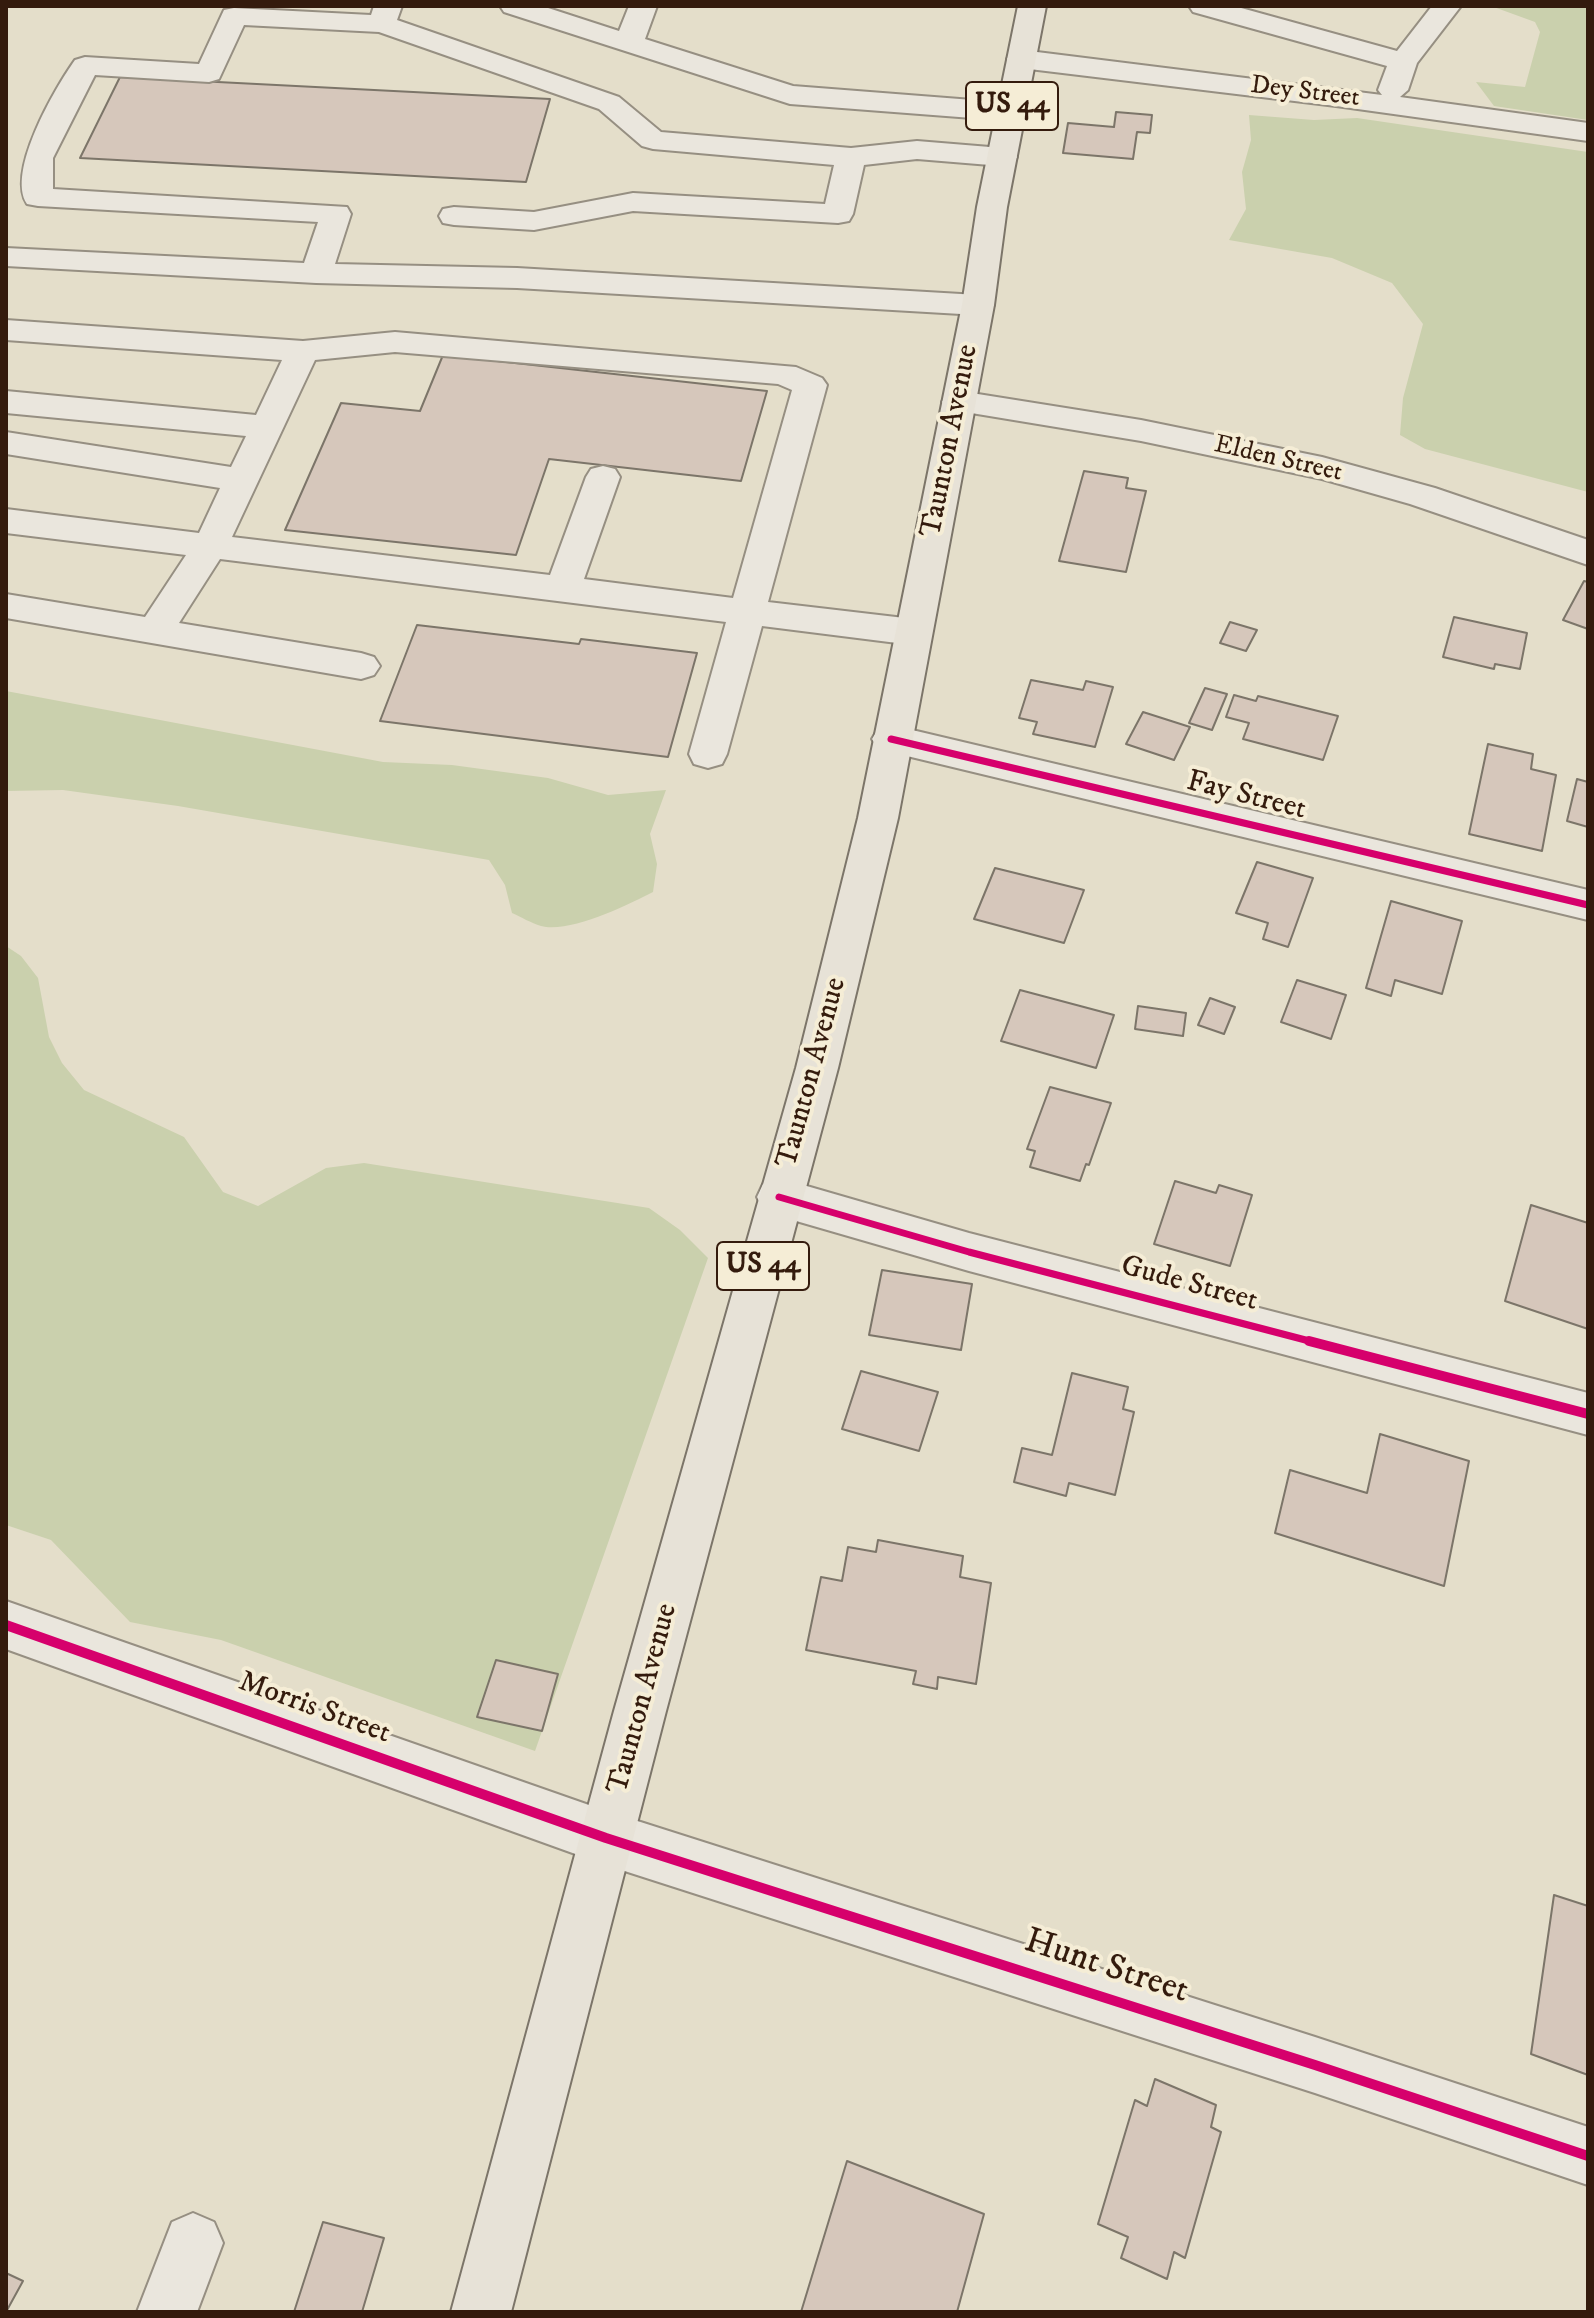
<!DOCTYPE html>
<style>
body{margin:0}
#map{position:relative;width:1594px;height:2318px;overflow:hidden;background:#e4deca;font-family:"IM FELL DW Pica",serif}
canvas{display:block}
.frame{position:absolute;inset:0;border:8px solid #341b0d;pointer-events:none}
</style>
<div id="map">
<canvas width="1594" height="2318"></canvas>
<div class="frame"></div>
</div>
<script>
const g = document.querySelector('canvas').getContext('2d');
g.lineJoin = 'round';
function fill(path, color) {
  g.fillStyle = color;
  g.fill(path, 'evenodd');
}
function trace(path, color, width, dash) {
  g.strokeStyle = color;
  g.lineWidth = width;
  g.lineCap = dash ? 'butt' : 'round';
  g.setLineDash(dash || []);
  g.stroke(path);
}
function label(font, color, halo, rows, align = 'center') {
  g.font = font + ' "IM FELL DW Pica",serif';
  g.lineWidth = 8;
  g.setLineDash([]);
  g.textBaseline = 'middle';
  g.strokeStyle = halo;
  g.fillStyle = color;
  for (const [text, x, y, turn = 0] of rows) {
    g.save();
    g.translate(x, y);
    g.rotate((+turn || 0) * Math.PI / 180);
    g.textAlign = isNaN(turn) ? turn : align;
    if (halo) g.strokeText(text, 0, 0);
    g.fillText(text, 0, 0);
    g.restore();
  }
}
fill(new Path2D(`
 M1491,6H1588V120L1494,106L1476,82L1525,87L1540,32L1535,22Z
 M1249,115L1314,120L1357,118L1588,152V492L1425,449L1400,435L1403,398L1423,324L1392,283L1332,258L1229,240L1246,209L1242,172L1251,140Z
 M6,691L383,762L452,765L548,778L608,795L666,790L650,834L657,864L653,892C628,905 568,934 541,926C531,923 521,917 512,913L505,885L489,860L178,806L63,790L6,791Z
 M6,946L21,956L38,978L49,1037L62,1063L84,1090L184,1137L223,1192L258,1206L326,1168L364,1163L649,1208L680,1230L708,1258L535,1751L221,1640L130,1622L51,1540L6,1525Z`), '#cad0ad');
const building = new Path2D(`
 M120,77L550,99L526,182L80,158Z
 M1116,112L1152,115L1150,133L1137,132L1133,159L1063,153L1068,123L1114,127Z
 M443,355L767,391L741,481L549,459L516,555L285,530L341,403L420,411Z
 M1084,471L1128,478L1126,488L1146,491L1126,572L1059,561Z
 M1584,581L1588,582V629L1563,620Z
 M1454,617L1527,633L1520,669L1495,664L1494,669L1443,657Z
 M1230,622L1257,630L1246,651L1220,643Z
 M417,625L579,644L581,639L697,653L668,757L380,721Z
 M1031,680L1083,690L1086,681L1113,687L1095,747L1033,734L1037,722L1019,718Z
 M1205,688L1227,694L1212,730L1189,723Z
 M1234,695L1256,701L1258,696L1338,716L1323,760L1243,739L1249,723L1226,717Z
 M1143,712L1190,727L1174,760L1126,744Z
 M1488,744L1533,754L1531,769L1556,775L1542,851L1469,834Z
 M1577,779L1588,782V827L1567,821Z
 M1257,862L1313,878L1288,947L1263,939L1268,923L1236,913Z
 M995,868L1084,890L1064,943L974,919Z
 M1391,901L1462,921L1442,994L1395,980L1391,996L1366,988Z
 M1297,980L1346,995L1331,1039L1281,1022Z
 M1020,990L1114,1015L1096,1068L1001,1041Z
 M1210,998L1235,1007L1224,1034L1198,1025Z
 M1138,1006L1186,1013L1183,1036L1135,1029Z
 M1050,1087L1111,1103L1089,1165L1086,1164L1080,1181L1030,1167L1035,1151L1027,1149Z
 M1175,1181L1216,1193L1219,1185L1252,1195L1230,1266L1154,1244Z
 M1531,1205L1588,1223V1329L1505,1301Z
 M882,1270L972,1284L961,1350L869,1335Z
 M861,1371L938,1392L919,1451L842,1429Z
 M1072,1373L1128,1387L1123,1409L1134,1412L1115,1495L1069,1483L1066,1496L1014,1482L1022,1448L1052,1455Z
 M1380,1434L1469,1461L1444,1586L1275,1533L1290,1470L1367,1493Z
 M878,1540L963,1556L960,1577L991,1583L976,1684L938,1677L937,1689L913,1684L916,1671L806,1650L821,1577L842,1581L848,1547L876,1552Z
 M496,1660L558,1674L542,1731L477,1717Z
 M1554,1895L1588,1906V2075L1531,2054Z
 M1155,2079L1216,2105L1211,2127L1221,2132L1185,2258L1174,2252L1167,2279L1121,2258L1128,2237L1098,2224L1135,2100L1147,2106Z
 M847,2161L984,2214L957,2312H801Z
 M323,2222L384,2238L362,2312H294Z
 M6,2273L23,2281L6,2312Z`);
fill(building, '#d6c7bb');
trace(building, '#7c7569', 2);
const minor = new Path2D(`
 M374,6H402L397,20L619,97L661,132L851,148L917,141L1002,148L1013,151L1017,157L1013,163L1002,166L917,159L864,165L853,214L849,221L838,223L633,211L534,230L454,225L443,223L439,216L443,209L454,207L534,212L633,193L825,204L834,165L653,149L642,146L599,109L379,32L244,25L219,79L209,82L95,75L53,158V189L347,207L351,214L335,264L517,268L978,295L989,298L994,305L989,312L978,315L517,288L316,283L6,266V248L304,263L318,222L38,206L27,204C6,172 55,88 75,60L85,57L199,64L224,10L234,8L371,15Z
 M500,6H542L619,31L629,6H657L645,39L793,86L1011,103L1021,106L1026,112L1021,118L1011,121L790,104L504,12Z
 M1189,6H1234L1397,51L1432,6H1461L1417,63L1408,90L1400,97L1588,123V141L1336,106L1021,68L1011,65L1007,59L1011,53L1021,50L1382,95L1378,90L1387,66L1193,12Z
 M6,320L303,341L395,332L796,367L822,378L827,385L768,602L913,619L926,623L931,632L926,641L913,645L762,626L727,754L722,764L708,768L694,764L689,754L726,622L220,559L179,623L361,653L374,657L380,666L374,675L361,679L6,618V594L145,617L186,555L6,533V509L199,533L220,488L6,454V432L231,467L246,436L6,413V391L256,415L282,360L6,340ZM395,352L778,384L792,390L733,598L584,579L620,477L615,469L603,466L591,469L586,477L550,575L232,537L315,360Z
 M959,391L1141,420L1322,457L1435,488L1588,540V565L1410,504L1322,479L1141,441L947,409L942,402L947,395Z
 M891,725L1588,890V920L878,749L872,739L878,729Z
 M779,1178L969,1233L1588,1393V1435L969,1271L779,1216L763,1210L757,1197L763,1184Z
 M6,1601L606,1811L1315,2037L1588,2127V2185L1315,2093L606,1865L6,1649Z
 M193,2213L214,2222L223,2243L197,2312H137L172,2222Z`);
const highway = new Path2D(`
 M1018,6H1046L1007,207L994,305L898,818L838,1068L666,1711L511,2312H451L614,1711L796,1068L858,818L962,305L977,207Z`);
trace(minor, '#968f82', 4);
trace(highway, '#7c7569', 4);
fill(minor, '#eae6dd');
fill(highway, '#e7e2d7');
trace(new Path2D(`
 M891,739L1588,905
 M779,1197L969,1252L1317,1343`), '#d6006c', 7);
trace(new Path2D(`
 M1309,1341L1588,1414
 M6,1625L606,1838L1315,2065L1588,2156`), '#d6006c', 10);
label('26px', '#341b0d', '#f5edd6', [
 ["Dey Street",1305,93,7],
 ["Elden Street",1278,460,13]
]);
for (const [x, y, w] of [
 [1012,106,92],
 [763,1266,92]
]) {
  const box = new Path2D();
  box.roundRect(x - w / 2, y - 24, w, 48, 6);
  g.fillStyle = '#f5edd6';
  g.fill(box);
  trace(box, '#341b0d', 2);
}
label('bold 28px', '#341b0d', null, [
 ["US 44",1012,106],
 ["US 44",763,1266]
]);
label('30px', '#341b0d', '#f5edd6', [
 ["Taunton Avenue",951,441,-79],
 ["Fay Street",1246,797,14],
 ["Taunton Avenue",813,1073,-75],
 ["Gude Street",1189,1285,15],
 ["Taunton Avenue",644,1699,-75],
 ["Morris Street",314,1709,20]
]);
label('36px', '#341b0d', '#f5edd6', [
 ["Hunt Street",1106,1968,18]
]);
</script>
